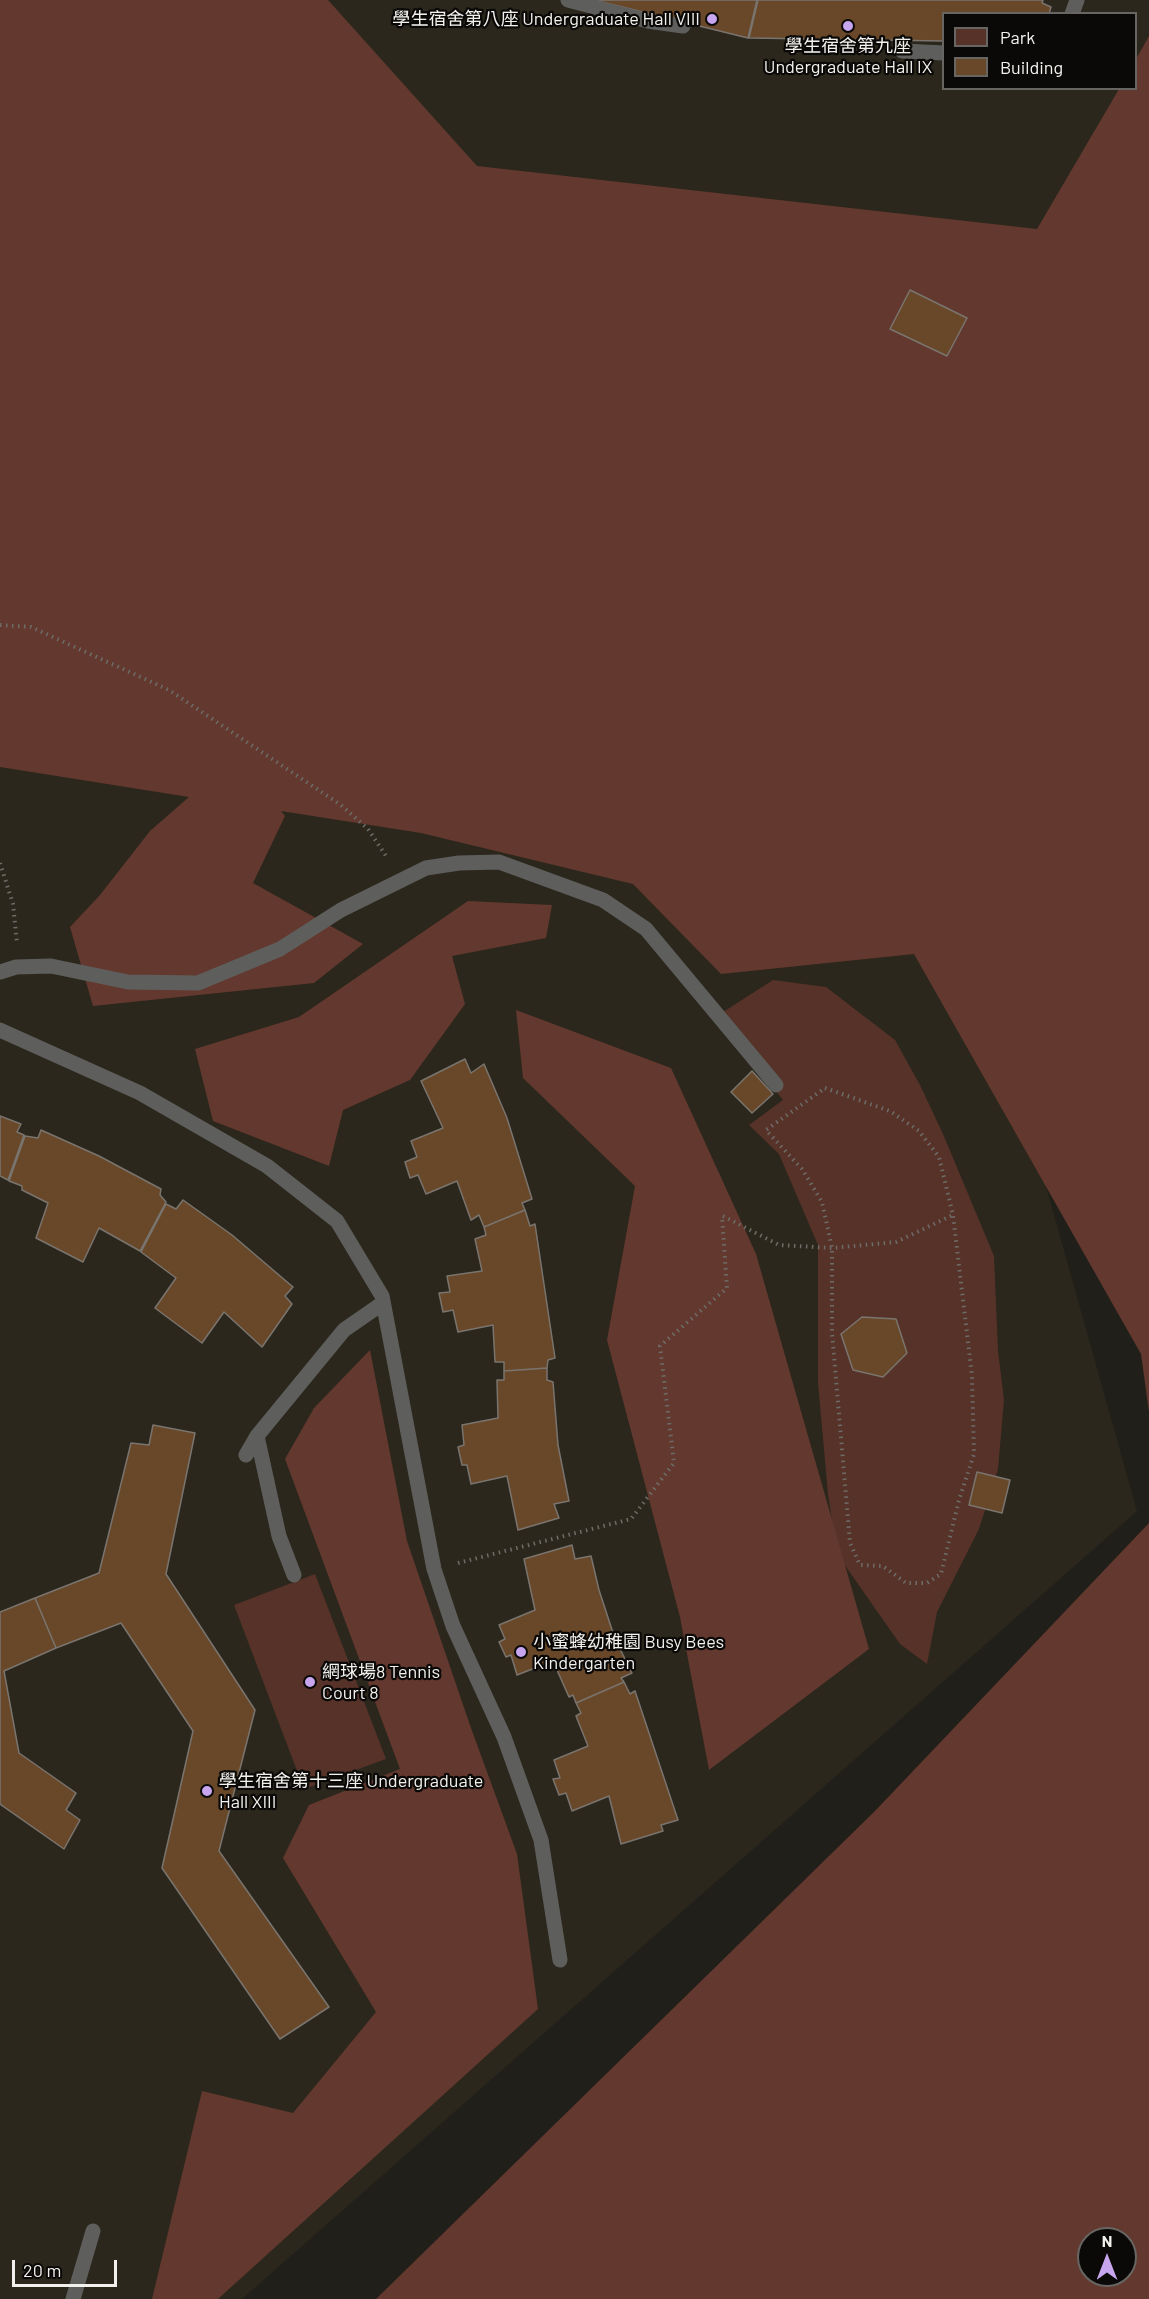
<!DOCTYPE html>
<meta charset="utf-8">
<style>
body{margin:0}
#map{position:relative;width:1149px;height:2299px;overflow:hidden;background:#211f1a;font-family:Barlow,sans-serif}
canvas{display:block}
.legend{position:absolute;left:942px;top:12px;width:195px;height:78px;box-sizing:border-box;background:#0a0907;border:2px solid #676663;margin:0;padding:8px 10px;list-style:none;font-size:18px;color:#f2f1ee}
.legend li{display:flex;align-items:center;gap:12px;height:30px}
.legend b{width:30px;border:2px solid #676663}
.north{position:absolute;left:1077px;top:2227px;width:60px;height:60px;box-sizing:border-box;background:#0a0907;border:2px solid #676663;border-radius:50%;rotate:0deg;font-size:16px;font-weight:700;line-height:24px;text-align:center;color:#f2f1ee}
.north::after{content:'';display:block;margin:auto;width:21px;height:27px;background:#c8a6ef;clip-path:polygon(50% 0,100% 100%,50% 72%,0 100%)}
.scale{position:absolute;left:12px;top:2260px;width:105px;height:27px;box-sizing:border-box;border:3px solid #f2f1ee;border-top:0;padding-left:8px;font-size:18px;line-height:21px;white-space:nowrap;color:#f2f1ee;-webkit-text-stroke:4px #0a0907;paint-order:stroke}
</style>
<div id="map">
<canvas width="1149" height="2299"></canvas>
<ul class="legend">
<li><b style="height:16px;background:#573229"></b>Park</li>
<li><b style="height:16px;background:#684829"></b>Building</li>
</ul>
<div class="north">N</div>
<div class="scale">20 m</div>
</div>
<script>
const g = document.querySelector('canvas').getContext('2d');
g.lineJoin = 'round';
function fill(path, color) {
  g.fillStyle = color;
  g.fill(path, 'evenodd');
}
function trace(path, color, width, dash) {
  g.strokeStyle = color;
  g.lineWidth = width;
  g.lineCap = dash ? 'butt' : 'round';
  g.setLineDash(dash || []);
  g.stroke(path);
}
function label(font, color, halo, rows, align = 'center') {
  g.font = font + ' Barlow,"Noto Sans TC",sans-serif';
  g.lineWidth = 4.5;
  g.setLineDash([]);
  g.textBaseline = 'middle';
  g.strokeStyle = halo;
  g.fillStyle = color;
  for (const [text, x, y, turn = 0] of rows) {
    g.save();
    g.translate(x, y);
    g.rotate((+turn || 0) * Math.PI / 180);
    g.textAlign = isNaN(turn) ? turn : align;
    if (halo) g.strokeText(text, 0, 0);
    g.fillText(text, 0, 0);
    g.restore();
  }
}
fill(new Path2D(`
 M0,0H1149V877L1008,1051L1137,1511L242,2299H0ZM944,14H1136V88H944Z`), '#2b271c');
fill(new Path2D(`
 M773,980L826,987L895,1040L920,1085L943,1134L994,1256L998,1351L1004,1400L998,1469L979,1529L937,1612L927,1664L900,1644L837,1554L828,1494L818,1383V1245L779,1154L749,1125L783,1100L743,1050L720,1014Z
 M315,1574L386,1759L304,1789L234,1605Z`), '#573229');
fill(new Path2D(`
 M0,0H328L477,166L1037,229L1119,89L1136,88V59L1149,36V1412L1141,1354L914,954L721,974L633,884L421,833L281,811L285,816L253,883L363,944L314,983L93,1006L70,927L100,895L150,831L189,797L0,767Z
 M468,901L552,905L546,938L452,956L465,1004L410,1080L343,1110L329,1166L213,1121L195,1049L299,1017Z
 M516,1010L671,1068L756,1254L869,1649L709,1770L680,1617L607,1340L635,1186L523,1078Z
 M370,1350L407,1541L471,1728L517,1854L538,2009L218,2299H152L202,2091L293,2113L376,2012L283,1858L309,1805L400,1769L285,1459L314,1408Z
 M1149,1523V2299H376L875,1811ZM1089,2239H1125V2275H1089Z`), '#63382e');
const building = new Path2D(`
 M594,0H757L748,38Z
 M758,0H1043L1042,3L1051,7L1049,14H944V41L749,38Z
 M910,290L967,318L947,356L890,329Z
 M465,1059L471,1073L484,1064L507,1118L532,1199L522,1203L525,1210L484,1227L479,1215L471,1220L457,1181L426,1194L418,1175L410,1178L405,1162L417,1157L411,1141L443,1128L421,1081Z
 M752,1071L773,1094L752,1113L731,1092Z
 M0,1116L21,1124L17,1132L24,1135L8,1180L0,1176Z
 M41,1130L99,1156L161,1189L160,1195L166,1202L140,1251L99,1228L83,1262L36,1238L48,1203L22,1190V1186L9,1181L25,1136L38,1138Z
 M183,1200L232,1235L293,1287L285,1296L292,1304L262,1347L224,1312L202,1343L155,1308L176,1278L141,1252L166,1204L176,1209Z
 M525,1210L530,1226L535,1224L555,1358L548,1360L547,1368L504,1371V1362H495L493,1325L458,1332L453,1310L443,1312L439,1293L450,1292L447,1276L482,1271L475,1239L486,1235L484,1227Z
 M862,1317L896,1319L907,1353L883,1377L853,1370L841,1334Z
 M547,1368V1380L553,1382L558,1445L569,1501L554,1504L559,1518L518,1530L507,1476L471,1484L467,1465H462L458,1447L464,1445L462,1425L498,1418L497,1380H504V1371Z
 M153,1425L195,1433L166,1574L255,1710L219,1851L329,2007L280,2039L162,1868L193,1731L121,1623L56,1648L35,1598L99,1573L131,1443L149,1445Z
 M977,1472L1010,1480L1002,1513L969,1505Z
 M572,1545L575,1559L591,1556L599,1590L615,1639L632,1673L621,1678L624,1682L576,1703L573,1695L569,1697L553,1661L517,1675L511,1655L506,1657L499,1642L505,1639L499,1625L535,1610L524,1559Z
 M35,1598L56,1648L4,1671L19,1753L76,1793L66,1810L80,1820L64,1849L0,1804V1612Z
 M624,1682L630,1694L635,1691L678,1820L661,1825L663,1831L621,1844L609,1796L572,1811L566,1793L559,1795L553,1779L560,1778L554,1760L588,1746L576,1716L581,1713L576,1703Z`);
fill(building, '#684829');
trace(building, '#7a746f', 1.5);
trace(new Path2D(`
 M0,625L31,627L169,690L341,805L368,829L388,859
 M0,863L13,904L17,943
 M825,1088L890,1111L919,1131L939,1157L953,1215L972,1376L974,1454L959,1500L941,1574L927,1583H906L883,1566L860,1565L850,1543L832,1332V1248L822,1202L802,1169L766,1130Z
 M723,1216L779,1245L832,1248L896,1242L953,1215
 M458,1563L631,1519L674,1463L660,1346L727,1288L722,1216`), '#6e6c68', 4, [1.5, 4.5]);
trace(new Path2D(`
 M568,0L648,21L683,26
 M1072,14L1077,0
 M902,51L944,53
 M0,972L16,967L51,966L128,982L198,983L280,949L341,910L426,868L459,863L499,862L603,900L646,929L776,1085
 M0,1030L140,1093L267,1166L337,1221L382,1296L434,1569L453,1626L504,1737L541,1840L560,1960
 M257,1436L279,1536L294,1575
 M246,1455L257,1436L344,1330L383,1303
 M73,2299L93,2231`), '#5e5f5d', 15);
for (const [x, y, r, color] of [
 [712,19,6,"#c8a6ef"],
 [848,26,6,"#c8a6ef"],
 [521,1652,6,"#c8a6ef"],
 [310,1682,6,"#c8a6ef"],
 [207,1791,6,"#c8a6ef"]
]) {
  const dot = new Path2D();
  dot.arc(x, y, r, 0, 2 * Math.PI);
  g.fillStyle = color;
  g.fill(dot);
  trace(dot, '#0a0907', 2);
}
label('18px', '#f2f1ee', '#0a0907', [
 ["學生宿舍第八座 Undergraduate Hall VIII",700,19,"right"],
 ["學生宿舍第九座",848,46,"center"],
 ["Undergraduate Hall IX",848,67,"center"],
 ["小蜜蜂幼稚園 Busy Bees",533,1642],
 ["Kindergarten",533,1663],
 ["網球場8 Tennis",322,1672],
 ["Court 8",322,1693],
 ["學生宿舍第十三座 Undergraduate",219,1781],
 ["Hall XIII",219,1802]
], 'left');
</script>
